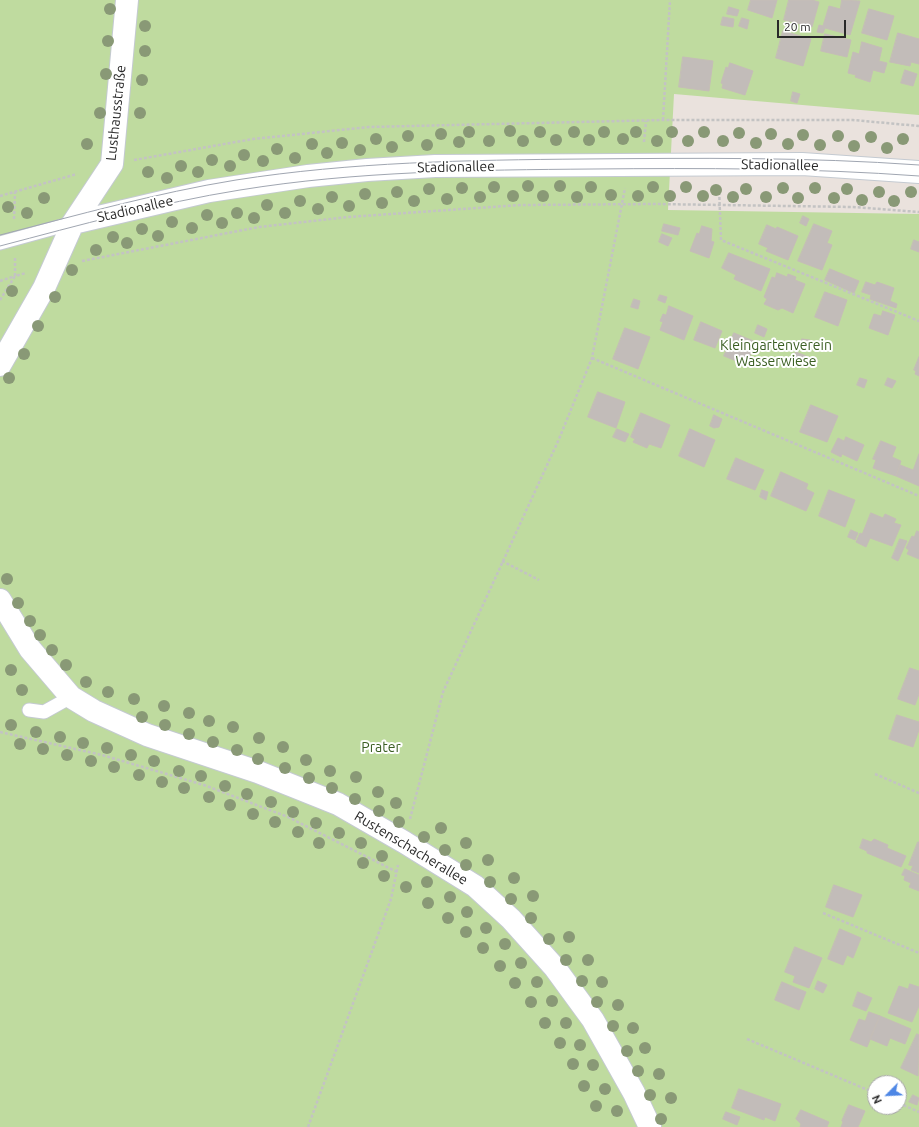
<!DOCTYPE html>
<meta charset="utf-8">
<style>
body{margin:0}
#map{position:relative;width:919px;height:1127px;overflow:hidden;background:#eae2dd;font-family:Ubuntu,sans-serif}
canvas{display:block}
.north{position:absolute;left:867px;top:1075px;width:40px;height:40px;box-sizing:border-box;background:#fff;border:1px solid #a9a9a9;border-radius:50%;rotate:246deg;font-size:11px;font-weight:700;line-height:16px;text-align:center;color:#292929}
.north::after{content:'';display:block;margin:auto;width:14px;height:18px;background:#4e87e5;clip-path:polygon(50% 0,100% 100%,50% 72%,0 100%)}
.scale{position:absolute;left:777px;top:20px;width:69px;height:18px;box-sizing:border-box;border:2px solid #292929;border-top:0;padding-left:5px;font-size:12px;line-height:14px;white-space:nowrap;color:#292929;-webkit-text-stroke:3px #fff;paint-order:stroke}
</style>
<div id="map">
<canvas width="919" height="1127"></canvas>
<div class="north">N</div>
<div class="scale">20 m</div>
</div>
<script>
const g = document.querySelector('canvas').getContext('2d');
g.lineJoin = 'round';
function fill(path, color) {
  g.fillStyle = color;
  g.fill(path, 'evenodd');
}
function trace(path, color, width, dash) {
  g.strokeStyle = color;
  g.lineWidth = width;
  g.lineCap = dash ? 'butt' : 'round';
  g.setLineDash(dash || []);
  g.stroke(path);
}
function label(font, color, halo, rows, align = 'center') {
  g.font = font + ' Ubuntu,sans-serif';
  g.lineWidth = 4;
  g.setLineDash([]);
  g.textBaseline = 'middle';
  g.strokeStyle = halo;
  g.fillStyle = color;
  for (const [text, x, y, turn = 0] of rows) {
    g.save();
    g.translate(x, y);
    g.rotate((+turn || 0) * Math.PI / 180);
    g.textAlign = isNaN(turn) ? turn : align;
    if (halo) g.strokeText(text, 0, 0);
    g.fillText(text, 0, 0);
    g.restore();
  }
}
fill(new Path2D(`
 M0,0H919V115L674,94L668,210L919,214V1127H0ZM875,1083H899V1107H875Z`), '#bfdb9f');
const building = new Path2D(`
 M751,0H777L772,18L748,10Z
 M789,0H812L819,2L812,27L784,20Z
 M842,0L860,1L850,35L825,28L823,33L817,32L819,25L823,26L829,6L840,9Z
 M729,7L739,10L737,16L727,14Z
 M869,9L894,16L887,40L862,33Z
 M723,17L734,19L733,27L721,25Z
 M742,18L749,20L747,29L739,26Z
 M783,31L811,39L803,66L776,58Z
 M898,33L919,39V64L911,62L910,66L890,62Z
 M825,34L851,40L847,57L821,51Z
 M862,42L882,48L879,61L887,63L884,73L873,70L870,82L855,77L856,75L848,73L853,52L859,54Z
 M683,57L713,61L709,91L679,87Z
 M730,63L753,71L745,95L722,88L723,84L721,83L726,67L728,68Z
 M905,70L917,74L913,86L901,83Z
 M793,92L800,94L797,103L791,101Z
 M803,216L809,219L806,226L800,223Z
 M664,224L680,228L678,235L662,231Z
 M814,224L832,231L827,243L832,245L822,270L798,261Z
 M767,225L776,229L777,227L798,236L788,260L766,251L768,248L759,244Z
 M702,226L712,229L711,241L714,242L709,258L690,251L697,233L699,234Z
 M662,234L672,238L668,246L659,242Z
 M914,240L919,242V252L911,249Z
 M729,253L770,269L761,291L734,279L736,275L722,268Z
 M830,269L859,281L854,293L825,280Z
 M777,273L787,277L788,274L796,277L795,280L805,284L793,313L782,308L778,310L764,304L767,299L764,297L772,277L775,278Z
 M866,282L875,285L877,282L894,288L890,301L897,304L896,308L870,299L871,295L862,292Z
 M825,292L847,300L838,326L815,317Z
 M660,295L667,297L665,303L658,300Z
 M634,299L640,301L638,309L631,307Z
 M669,306L693,316L684,340L660,330L663,322L660,321L663,314L666,315Z
 M883,311L895,315L888,335L869,328L874,314L881,316Z
 M701,322L722,331L715,348L694,340Z
 M758,325L767,329L764,337L755,333Z
 M625,328L650,337L638,369L613,359Z
 M734,333L756,342L746,365L724,356Z
 M802,339L810,340L808,348L801,346Z
 M796,352L811,358L807,368L792,362Z
 M919,357V376L915,374L916,371L914,370Z
 M860,378L867,380L864,388L857,385Z
 M888,378L896,381L892,388L885,385Z
 M598,392L625,402L616,428L588,417Z
 M811,405L838,416L827,442L800,432Z
 M641,413L670,425L661,448L649,444L647,448L633,442L635,439L631,437Z
 M714,415L722,419L719,427L714,428L710,426Z
 M617,429L629,434L625,442L613,437Z
 M690,429L715,440L704,467L679,456Z
 M846,437L864,445L857,461L842,454L841,457L831,452L838,438L844,441Z
 M881,441L896,447L892,457L901,461L896,476L873,468L876,460L873,459Z
 M919,454V486L896,476L900,465L913,470Z
 M736,458L764,470L755,490L727,479Z
 M781,472L808,484L806,489L814,493L806,511L771,496Z
 M762,490L768,492L766,500L760,497Z
 M829,490L855,500L845,527L819,516Z
 M871,513L883,518L885,514L896,519L894,523L901,525L892,546L870,538L866,547L856,542L860,533L862,534Z
 M851,530L858,533L855,540L848,537Z
 M917,531L919,532V559L907,554L909,550L906,548L912,536L914,537Z
 M900,539L907,541L898,561L892,558Z
 M910,668L919,671V694L915,705L898,699Z
 M897,715L919,722V730L913,747L889,739Z
 M863,839L871,842L874,839L888,845L887,848L906,856L901,867L867,853V851L860,848Z
 M918,842H919V873L911,870L913,866L909,865Z
 M905,869L919,875V891L909,887L911,883L904,880L905,876L902,875Z
 M834,885L862,895L853,917L826,907Z
 M840,929L861,938L853,958L847,955L843,965L828,959Z
 M795,947L822,958L809,988L793,982L795,976L785,972Z
 M818,981L827,985L823,993L815,989Z
 M782,982L806,992L799,1010L775,1000Z
 M910,984L919,987V1006L912,1022L888,1013L899,986L908,989Z
 M858,992L872,998L866,1011L853,1006Z
 M869,1012L880,1016L867,1047L850,1040L859,1019L865,1021Z
 M880,1016L911,1029L905,1044L890,1038L887,1046L870,1039Z
 M917,1034L919,1035L918,1076L901,1068Z
 M739,1089L781,1104L775,1121L765,1117L764,1120L732,1108Z
 M913,1095L919,1098L917,1105L909,1102Z
 M849,1105L865,1111L858,1127H841L843,1122L842,1121Z
 M801,1110L829,1122L827,1127H800L801,1124L796,1119Z
 M726,1112L740,1117L737,1125L723,1119Z`);
fill(building, '#c2bcb9');
trace(building, '#c5bdb7', 1);
const service = new Path2D(`
 M0,243L73,223
 M29,710L44,712L71,697`);
const minor = new Path2D(`
 M73,223L209,191L308,176L367,170L435,166L802,164L919,172
 M0,365L44,288L73,223L112,164L127,0
 M0,600L30,649L71,697L94,711L147,735L258,772L338,804L404,842L475,886L511,919L555,968L593,1020L634,1093L650,1127`);
trace(service, '#c4cad1', 15);
trace(minor, '#c4cad1', 24);
trace(new Path2D(`
 M663,120L670,0
 M644,142L646,121
 M134,160L253,139L369,127L663,120H853L919,126
 M719,187L721,240L919,321
 M0,196L77,174
 M14,219L15,192
 M15,258V276L26,273
 M82,261L259,227L348,217L520,205L656,204L853,207L919,212
 M0,281L15,276
 M0,300L15,276
 M592,358L919,496
 M502,561L539,580
 M0,732L102,755L204,785L288,817L397,872
 M875,774L919,793
 M410,819L443,692L559,439L592,358L625,188
 M823,913L919,953
 M747,1039L875,1093
 M899,1103L919,1112
 M308,1127L391,899L398,865`), '#c3c3c3', 2.5, [3, 2]);
trace(service, '#fff', 13);
trace(minor, '#fff', 22);
trace(new Path2D(`
 M0,235C78,215 156,193 236,180C351,162 467,160 584,159C696,158 808,157 919,165
 M0,246C80,225 159,203 240,190C357,171 475,170 593,169C702,168 811,168 919,176`), '#a0a6b1', 1);
g.fillStyle = '#899976';
for (const [x, y] of [
 [110,9],
 [145,26],
 [108,41],
 [145,51],
 [106,74],
 [142,80],
 [100,113],
 [140,113],
 [510,131],
 [469,132],
 [540,132],
 [574,132],
 [604,132],
 [636,132],
 [672,132],
 [704,132],
 [739,133],
 [441,134],
 [771,134],
 [803,135],
 [408,136],
 [838,136],
 [871,137],
 [376,139],
 [623,139],
 [903,139],
 [556,140],
 [589,140],
 [489,141],
 [523,141],
 [657,141],
 [688,141],
 [723,141],
 [459,142],
 [342,143],
 [756,143],
 [87,144],
 [312,144],
 [788,144],
 [427,145],
 [820,145],
 [854,146],
 [392,147],
 [887,148],
 [277,149],
 [360,150],
 [327,153],
 [244,155],
 [295,158],
 [212,160],
 [263,161],
 [181,166],
 [230,166],
 [148,172],
 [198,172],
 [167,178],
 [528,186],
 [560,186],
 [494,187],
 [591,187],
 [653,187],
 [686,187],
 [462,188],
 [783,188],
 [815,188],
 [429,189],
 [746,189],
 [847,189],
 [716,190],
 [397,192],
 [879,192],
 [911,192],
 [365,194],
 [611,195],
 [513,196],
 [543,196],
 [638,196],
 [670,196],
 [703,196],
 [332,197],
 [480,197],
 [577,197],
 [733,197],
 [766,197],
 [44,198],
 [798,198],
 [834,198],
 [447,199],
 [862,200],
 [300,201],
 [414,201],
 [894,201],
 [382,203],
 [267,205],
 [349,206],
 [8,207],
 [318,209],
 [27,213],
 [237,213],
 [285,213],
 [207,215],
 [254,218],
 [172,222],
 [222,223],
 [192,228],
 [142,229],
 [158,236],
 [113,237],
 [127,243],
 [96,250],
 [72,270],
 [12,291],
 [55,297],
 [38,326],
 [24,354],
 [9,378],
 [7,579],
 [18,603],
 [30,621],
 [40,635],
 [52,650],
 [66,665],
 [11,670],
 [86,682],
 [22,690],
 [108,692],
 [134,699],
 [164,706],
 [189,713],
 [142,717],
 [209,721],
 [11,725],
 [165,725],
 [233,727],
 [36,732],
 [189,734],
 [60,737],
 [259,738],
 [213,742],
 [83,743],
 [20,744],
 [283,747],
 [107,748],
 [43,749],
 [237,750],
 [67,755],
 [131,755],
 [258,759],
 [306,760],
 [91,761],
 [154,761],
 [114,767],
 [285,768],
 [179,771],
 [330,771],
 [139,775],
 [201,776],
 [356,777],
 [309,778],
 [162,782],
 [225,786],
 [184,788],
 [332,788],
 [378,792],
 [247,794],
 [209,797],
 [355,799],
 [271,802],
 [396,803],
 [230,805],
 [379,811],
 [293,812],
 [253,814],
 [275,822],
 [399,822],
 [316,823],
 [441,828],
 [298,832],
 [339,833],
 [424,837],
 [319,843],
 [361,843],
 [466,843],
 [445,850],
 [382,856],
 [488,860],
 [363,863],
 [466,865],
 [384,876],
 [514,878],
 [427,882],
 [490,882],
 [406,887],
 [533,896],
 [450,897],
 [511,899],
 [428,903],
 [467,912],
 [448,918],
 [531,918],
 [486,928],
 [466,932],
 [569,937],
 [549,939],
 [505,944],
 [483,948],
 [566,960],
 [588,960],
 [521,963],
 [500,966],
 [582,981],
 [537,982],
 [602,982],
 [515,983],
 [552,1001],
 [531,1002],
 [597,1002],
 [618,1005],
 [545,1023],
 [566,1023],
 [613,1026],
 [633,1028],
 [560,1043],
 [580,1045],
 [645,1048],
 [627,1051],
 [573,1064],
 [593,1065],
 [638,1071],
 [659,1074],
 [584,1086],
 [605,1089],
 [650,1095],
 [671,1098],
 [596,1106],
 [617,1111],
 [661,1119]
]) {
  g.beginPath();
  g.arc(x, y, 6, 0, 2 * Math.PI);
  g.fill();
}
label('14px', '#292929', '#fff', [
 ["Lusthausstraße",116,113,-84],
 ["Stadionallee",780,165,1],
 ["Stadionallee",456,167,-1],
 ["Stadionallee",135,209,-13],
 ["Rustenschacherallee",411,848,31]
]);
label('14px', '#3a5e22', '#fff', [
 ["Kleingartenverein",776,345],
 ["Wasserwiese",776,361],
 ["Prater",381,747]
]);
</script>
